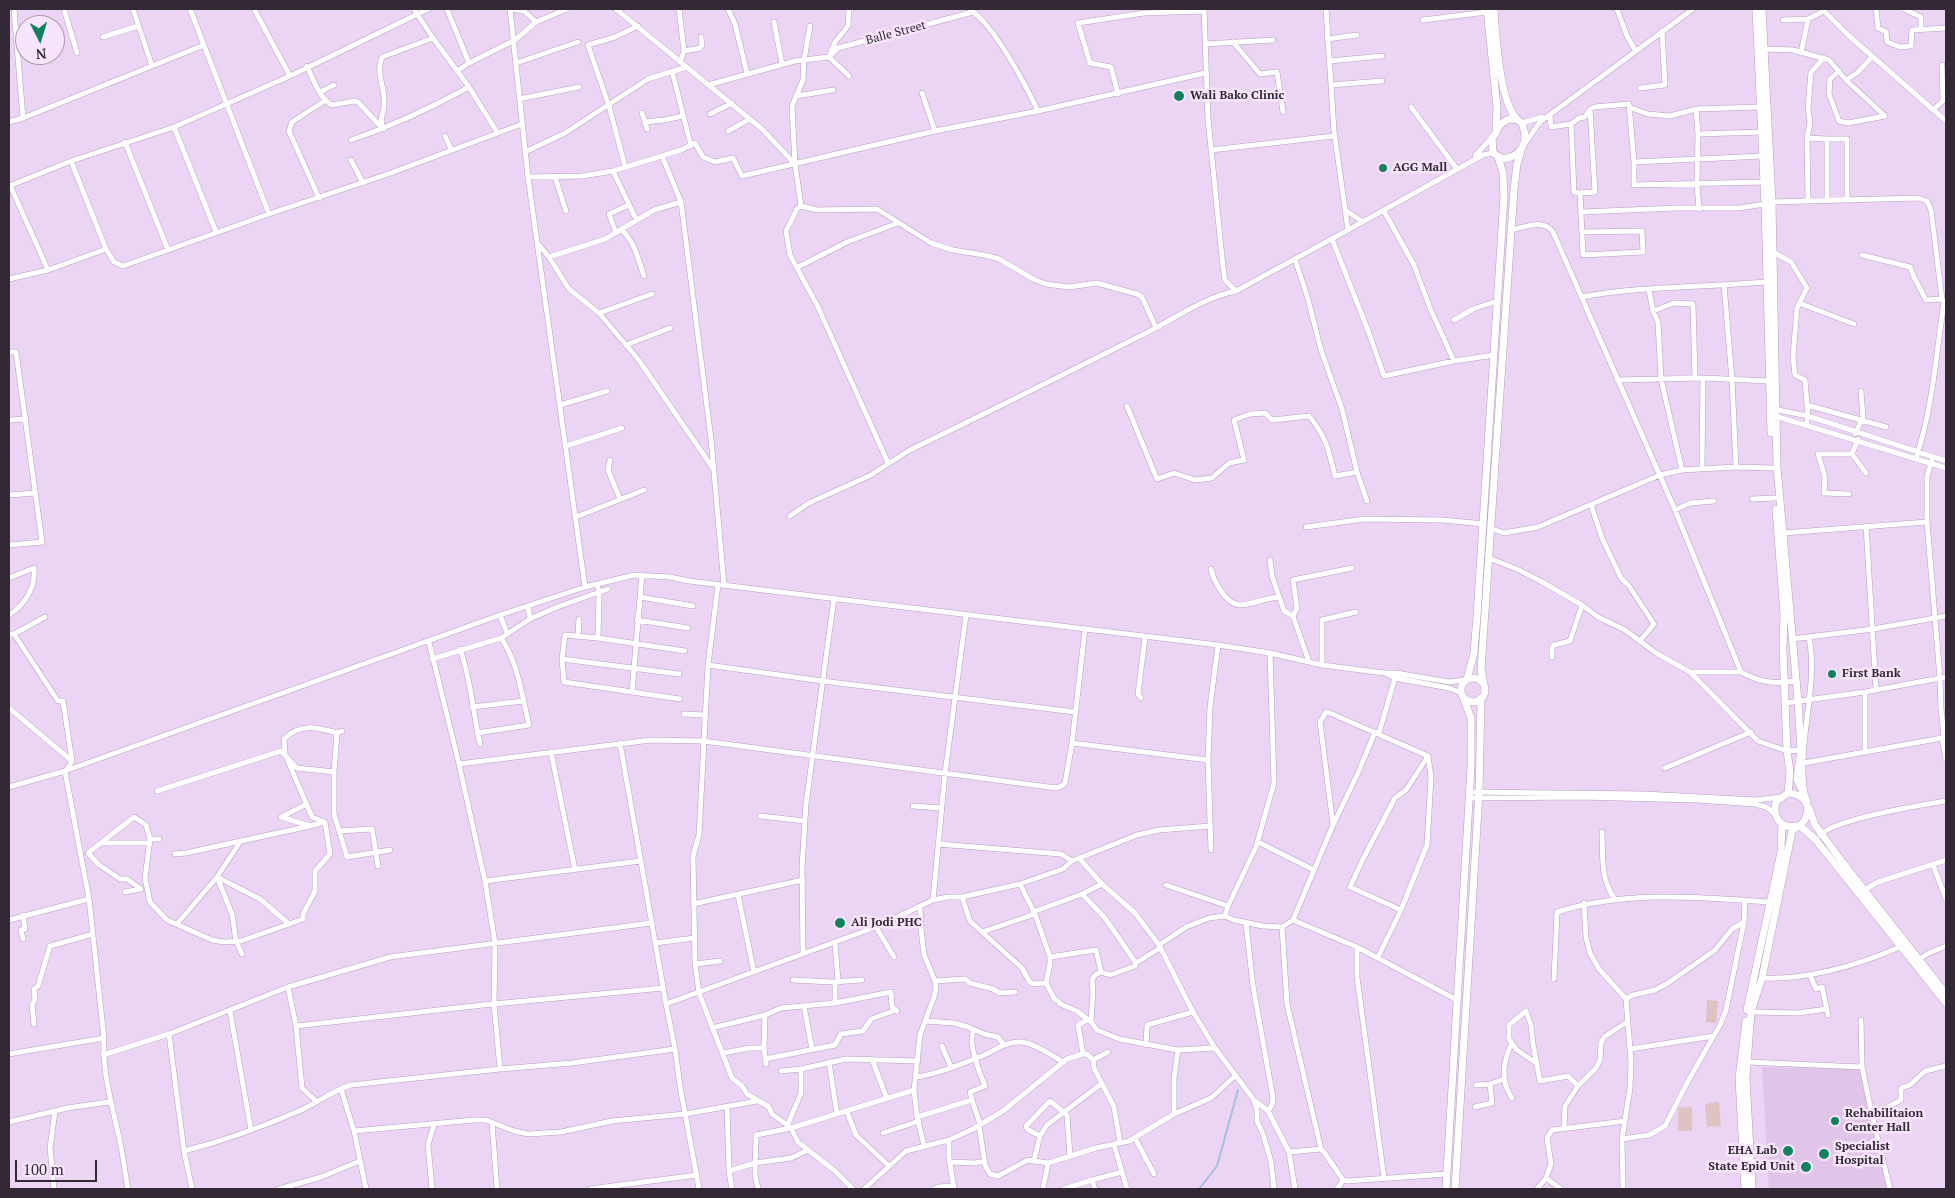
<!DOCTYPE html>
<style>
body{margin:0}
#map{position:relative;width:1955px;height:1198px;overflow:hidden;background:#ecd5f4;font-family:"PT Serif",serif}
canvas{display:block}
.frame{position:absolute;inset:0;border:10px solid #322935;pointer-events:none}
.north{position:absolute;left:15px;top:15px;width:50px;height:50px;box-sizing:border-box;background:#f7e4fd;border:1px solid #a899ad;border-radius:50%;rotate:175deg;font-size:14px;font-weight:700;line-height:20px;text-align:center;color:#322935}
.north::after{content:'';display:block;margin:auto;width:18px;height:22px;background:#13815e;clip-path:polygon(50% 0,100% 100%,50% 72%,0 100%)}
.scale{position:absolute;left:15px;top:1160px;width:82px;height:22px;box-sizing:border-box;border:2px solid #322935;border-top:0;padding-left:6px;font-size:15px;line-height:18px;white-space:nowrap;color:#322935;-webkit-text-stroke:4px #f7e4fd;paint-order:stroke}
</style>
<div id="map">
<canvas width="1955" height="1198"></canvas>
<div class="frame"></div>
<div class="north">N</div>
<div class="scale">100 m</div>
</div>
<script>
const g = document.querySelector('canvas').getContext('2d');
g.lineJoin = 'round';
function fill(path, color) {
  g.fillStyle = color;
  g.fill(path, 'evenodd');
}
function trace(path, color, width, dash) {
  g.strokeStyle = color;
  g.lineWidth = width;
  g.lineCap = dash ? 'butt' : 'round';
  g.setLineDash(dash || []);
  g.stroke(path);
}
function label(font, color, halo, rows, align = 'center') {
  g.font = font + ' "PT Serif",serif';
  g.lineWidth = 5;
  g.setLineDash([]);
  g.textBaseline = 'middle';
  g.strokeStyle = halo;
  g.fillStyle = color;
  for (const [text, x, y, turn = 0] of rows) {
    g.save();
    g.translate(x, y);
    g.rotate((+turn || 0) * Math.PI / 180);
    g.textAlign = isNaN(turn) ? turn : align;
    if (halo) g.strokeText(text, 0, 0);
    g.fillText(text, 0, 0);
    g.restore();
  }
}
fill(new Path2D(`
 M1762,1067L1862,1069L1889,1189H1769Z`), '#e0c5e9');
fill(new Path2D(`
 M1707,1000L1718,1001L1716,1023L1706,1022Z
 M1719,1102L1721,1126L1707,1127L1705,1104Z
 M1692,1107V1131H1678V1108Z`), '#dfc2c2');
trace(new Path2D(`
 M1199,1189L1217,1166L1238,1090`), '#a9beda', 2);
const minor = new Path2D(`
 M14,9L23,118
 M64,9L77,53
 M133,9L152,66
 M190,9L269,214
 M254,9L290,76
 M414,9L433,38L469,87L497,132
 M447,9L469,63
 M510,9L528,177L585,587
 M510,9L524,11L536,22
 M616,9L762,129L795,164
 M679,9L684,51L680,62
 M728,9L735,24L747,73
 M849,9L848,26L835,42L829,57L849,76
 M970,9C975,14 980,17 984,22C1005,47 1024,82 1038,111
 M1204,9L1208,119L1223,267L1225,280L1236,291
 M1326,9L1334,131L1348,230
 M1617,9L1627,36L1635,50
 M1822,9L1848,35L1946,121
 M1876,9L1878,28L1886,32L1887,42L1900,47L1911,46L1912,30L1946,28
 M1904,9L1921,17V29
 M1423,20L1487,12
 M1783,20L1808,19
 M774,22L782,64
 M103,37L138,26
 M1327,39L1357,35
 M1233,42L1260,74L1277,72L1283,112
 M1205,44L1273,40
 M1764,49L1793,50L1829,60L1846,80L1885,116
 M684,51L700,48L702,45L701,37
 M1801,53L1808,19L1824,11
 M1330,61L1382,56
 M516,63L578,42
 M1942,65L1943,100
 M307,66C313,79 319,98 332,105L354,101L358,102L381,127
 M457,71L469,63L515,40L536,22L567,9
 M672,71L691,146
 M1839,71L1830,79L1829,94L1839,121L1848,123L1885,116
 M1846,80L1857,73L1872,57
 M708,85L795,61L829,57L838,48L973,12
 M1331,85L1382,81
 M1640,88L1665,85L1662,31
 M320,92L334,85
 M922,93L935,131
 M1118,94L1111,67L1090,63L1078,23L1144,13L1204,11
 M796,96L833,90
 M519,99L579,87
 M1411,107L1457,169
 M1631,108L1648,114L1670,116L1696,109L1761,107
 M1696,109L1698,134L1762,132
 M1933,110L1946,98
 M642,113L647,129
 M710,114L732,103
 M1550,115L1551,127L1571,124L1579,118L1585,117L1590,109L1595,107L1629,104L1634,162V185L1764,182
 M9,122L23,118L204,45
 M644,122L664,120L683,116
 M1522,123L1542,117
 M1571,124L1574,192L1580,193
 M174,127L216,232
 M383,129C379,117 383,117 384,105C386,88 375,74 382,57L433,38
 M728,131L750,119
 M1698,134L1697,184L1699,209
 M445,136L451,149
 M1807,138L1827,139V200
 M1827,139H1847V200
 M351,140C392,126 431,108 469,87
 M125,142L168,250
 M1526,142L1540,122L1693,9
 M1211,150L1334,136
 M525,152L565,133L648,79L687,67
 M662,156L681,202L711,439L724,585
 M1475,156L1492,137
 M351,160L363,183
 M71,161L106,249L114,262L123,266L269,214L388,174L522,124
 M1634,162L1763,156
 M625,166L609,106L588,45L615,37L638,26
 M613,171L636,219
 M528,177L582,176L613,171L681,150L695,143L703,157L715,162L733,158L742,176L935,131L1038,111L1205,73
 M555,177L566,211
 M10,185L48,270
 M9,186L71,161L174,127L290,76L428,9
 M319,198L289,131L292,122L326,100
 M1808,201L1807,138L1810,123L1808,108L1811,72L1824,58
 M1772,202L1918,198L1927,201L1931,210L1942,299L1944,302C1936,354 1933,407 1916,458
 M801,206L817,210L877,209L931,243L953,250L984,255L999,259L1035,280L1046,284L1069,287L1097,283L1137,294L1142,297L1156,328
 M801,206L797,209L786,231L790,255L818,307L888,463
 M801,206L795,164L792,106L803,80L804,60L810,26
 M1345,210L1363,222
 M1384,211L1414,265L1430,308L1454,361
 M1581,212L1677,208H1739L1765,204
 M621,229C635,242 638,259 644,276
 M1511,230C1526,227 1543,218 1553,232L1675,510L1741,672C1761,683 1774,684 1797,681
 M1583,232L1642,231L1643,252L1583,255L1580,193L1595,192L1590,109
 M616,233L609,214L629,205
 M1332,239L1369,333L1384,376L1454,361L1494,355
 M538,244L549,257L569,289L599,313L638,359L712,467
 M1773,252L1791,262L1807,288L1797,308L1793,356L1795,375L1805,380L1808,416L1806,425
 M1862,255L1910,267L1914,277L1926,300L1942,299
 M549,257L605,239L654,210L681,202
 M798,267L847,242L898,223
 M9,279L48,270L106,249
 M1724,285L1732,380L1736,467
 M1649,290L1653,311L1658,322L1661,379L1682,470
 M1581,297C1643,286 1705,287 1767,282
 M1799,303L1854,324
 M1653,311L1674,303L1693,304L1695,378
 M599,313L652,294
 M1454,320L1473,309L1497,301
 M626,345L670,328
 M9,352H16L42,542L9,545
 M1617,380L1703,378L1769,381
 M560,405L607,391
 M1807,405L1886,427
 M1127,406L1157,479L1174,473L1195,480L1212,478L1229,463L1244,460L1234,420L1250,414L1265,413L1272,420L1309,416C1326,436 1329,451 1335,476L1357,472L1342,409L1321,350L1308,299L1295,259
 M1773,409L1808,416L1946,461
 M1775,416L1946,468
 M9,420L26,419
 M1855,434L1863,418L1861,391
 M1858,439L1852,454L1866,473
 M566,446L622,428
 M1933,457L1927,476V522L1940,678L1941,708L1944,736
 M610,460L608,470L620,499
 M1702,468L1703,378
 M1357,472L1367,501
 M1849,494L1824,493L1825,477L1818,454H1852
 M9,495L35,493
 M1752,499L1775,498
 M1591,505L1602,538L1621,578L1629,586L1654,624L1640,641
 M1675,510L1690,503L1714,501
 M790,516L809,503L871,475L908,451C986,413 1063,375 1140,336C1172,321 1201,298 1236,291L1348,230L1483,155L1493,153
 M576,517L644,490
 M1866,526L1876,689
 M1306,527L1364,519L1443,520L1484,524
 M1492,529L1504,533L1538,527L1660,475L1682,470L1736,467L1773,468
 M1783,533L1927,522
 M1489,558L1519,570L1542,582L1582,605L1598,617L1625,630L1656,653L1690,672H1741
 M1270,560L1272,576L1284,611L1293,616
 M1211,569C1213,580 1226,604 1239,605C1252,605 1266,598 1278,597
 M9,578L34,568C36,587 25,605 9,615
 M597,584L599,593L598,638
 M718,585L708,665L699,835L693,856L695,964L699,993L732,1078L742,1086L747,1094L769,1107L772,1114L791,1128L798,1142L835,1171L853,1189
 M640,597L693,606
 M500,615L507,633
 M530,619L557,607L608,589
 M637,620L688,628
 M9,634H14L58,701H63L72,761L67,769
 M14,634L45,617
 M578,635L579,619
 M1792,639L1873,629L1946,616
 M429,642L459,764L485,881L495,943L494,1004L500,1069
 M460,649C471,679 473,713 480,744
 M1552,657V648L1554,645L1570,641L1582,605
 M432,659L501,638L530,619L528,607
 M562,659L679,674
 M1309,662L1293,616L1297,608L1293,580L1352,568
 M708,665L822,681L1075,712
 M1322,665V620L1356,612
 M1690,672L1758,741L1787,751L1801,750
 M1387,674L1395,678L1449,688L1461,693
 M632,692L642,575
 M1865,692V752
 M1141,698L1138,694L1145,637
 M680,699L564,682L562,659L565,635L598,638L685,651
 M1785,703L1865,692L1946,677
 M472,707L523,701
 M9,708L72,761
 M684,714L704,715
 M477,733L529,725C522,696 518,662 501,638
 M1379,733L1395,678
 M1942,738L1946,759
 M620,743L666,1004
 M1072,743L1208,760
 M551,752L575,870
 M285,754L284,739C300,723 317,727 337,733
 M1804,763L1942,738L1946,736
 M459,764L651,740L703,741L1056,788L1062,786L1065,783L1072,743L1085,629
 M1665,768L1751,732
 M65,771L89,899L104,1038C102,1077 114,1110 121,1147C124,1161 125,1175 128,1189
 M334,772L337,733L342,731
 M9,787L65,771L500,615L585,587L634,575L670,577L689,581L1218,645L1270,653L1322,665L1384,673H1396L1449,682L1464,680
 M157,791L281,751L297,768L334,772V814L347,857L390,850
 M1469,792L1644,794L1756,800L1781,797
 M1805,794C1796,741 1819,689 1809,637
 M1469,798L1581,797L1697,800L1755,804L1766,807L1775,814
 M307,804L281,817L310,826L324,822
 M913,806L941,808
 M760,816L805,821
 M1333,825L1320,722L1326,712L1330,713L1428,756L1431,777L1427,845L1401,910L1378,957
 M339,831L372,829L378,866
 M1602,832C1603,855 1600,880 1615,899
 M1820,835C1836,819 1921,805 1946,801
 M150,839H159
 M1258,842L1314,870
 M101,843H149
 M938,844L1061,854L1072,861
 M1211,850L1208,760L1210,707L1218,645
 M175,854L186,853L310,826
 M1079,858L1102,884L1135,913L1159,945L1193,1012L1215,1048L1254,1100L1268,1111L1289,1152L1295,1189
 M1933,865L1946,899
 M217,877L260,899L289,924L303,919V914L315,891V871L330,854L325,822L312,817L288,761
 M217,877L232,914L236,941L242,954
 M485,881L640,861
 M1020,884L1035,914L1050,957V964L1046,983L1055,1000L1058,1001L1060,1004L1077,1011L1091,1022L1097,1030L1119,1039L1178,1050L1215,1048
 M1166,885L1228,906
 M1864,890L1878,882L1946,860
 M125,892L141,889L127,879H120L98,864L88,853L134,817L146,825L150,839L145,878L150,902L167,920L212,940L224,942L241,941L289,924
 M1082,894L1105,918L1136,963L1160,948
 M738,895L754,972
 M962,897L970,921L982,932L1035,914
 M933,900L945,773L966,615
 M1584,903L1586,937L1590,953L1599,969L1626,999L1631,1062L1630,1088L1622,1139L1623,1189
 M693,904L803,880
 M920,907L921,929L924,955L935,981L936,987L934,997L920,1035L914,1090L917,1117L924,1145
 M1401,910L1350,887L1363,859L1395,798L1406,790L1428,756
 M1033,912L1082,894L1102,884
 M1225,916L1228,906L1256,847L1274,783L1270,653
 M9,920L89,899
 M1293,920L1357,947L1457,1000
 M1246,923L1253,986L1273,1098L1272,1105L1268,1111
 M177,924L217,877L240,842
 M876,927L894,957
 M1282,927L1287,1004L1321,1149L1324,1152L1343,1180L1347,1181L1447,1174
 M982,932L1022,968L1029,981L1032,984L1046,983
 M23,939L21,930L25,929L23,915
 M835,942L838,981
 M655,943L695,938
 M1159,945L1186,927L1209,918L1225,916L1234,920L1263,926L1282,927L1293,920L1333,825L1358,773L1375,732
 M1357,947V977L1384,1178
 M803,953L802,867L806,804L834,598
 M1050,957L1096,950L1101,972L1110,975L1135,966L1136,963
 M1918,960L1929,953L1946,946
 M695,964L720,961
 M1810,975L1816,989L1822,987L1828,1015
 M1762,978C1809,980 1858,965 1900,947
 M1554,979L1557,912C1627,890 1697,897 1770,902
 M793,980L832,982L862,980
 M935,981L965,979L970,983L993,989L1000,993L1015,992
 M288,987L296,1026L483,1005L663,988
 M1626,999L1633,995L1655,990L1668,983L1715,950L1732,929L1744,922L1745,901
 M835,1003V982
 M804,1006L812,1049
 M230,1011L251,1130
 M1751,1012L1798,1013L1827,1009
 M765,1015L764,1048L766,1064
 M1861,1020L1862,1067
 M925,1021L954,1023L968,1027L984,1034L998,1037L1004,1045
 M1091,1022L1093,992L1092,980L1095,975L1101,972
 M34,1024L32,1005L35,999L34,989L38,986L50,946L93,934
 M296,1026L302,1088L316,1101
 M712,1028L765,1015L781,1008L835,1003L891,992L892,1007L897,1011
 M169,1034L184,1151L192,1189
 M1512,1043C1503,1061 1500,1082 1512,1098
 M1146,1045L1147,1025L1193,1012
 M942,1046L951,1067
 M1630,1049L1714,1036
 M723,1053L750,1048H764
 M9,1054L104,1038
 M1083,1054L1078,1025L1087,1020
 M103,1055L169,1034L288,987L390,957L651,923
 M765,1059L835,1045L841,1034L863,1031L871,1019L896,1010
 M872,1059L887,1099
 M1093,1060L1094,1068L1114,1107L1120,1143
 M829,1062L837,1114
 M1747,1062L1862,1067L1872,1115L1890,1189
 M1536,1063L1517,1050L1509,1039V1025L1526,1011L1531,1025L1533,1044L1540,1081L1568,1076L1578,1086
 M781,1071L801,1069L846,1059L918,1061
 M916,1077C938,1074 961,1064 982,1056C994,1051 1007,1041 1021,1042C1036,1044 1051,1055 1063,1062
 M1476,1085L1490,1084L1504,1079
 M341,1089L354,1131L366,1189
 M972,1100L970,1092L985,1086C980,1074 967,1041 974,1030
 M1254,1101L1257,1109V1121L1263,1134L1271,1162L1274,1189
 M727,1107L729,1171L732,1189
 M1475,1107L1492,1103L1490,1084
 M847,1112L856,1135L889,1166
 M1174,1114V1078L1178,1050
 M1872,1115L1901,1100V1088L1910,1085L1925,1071L1946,1066
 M917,1117L972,1100L980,1124
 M9,1122L67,1108L109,1102
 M492,1123L497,1189
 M788,1124L801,1093V1069
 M979,1125L985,1165L990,1174L998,1176L1028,1160L1048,1163L1096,1148L1129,1141L1174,1114L1211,1098L1235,1076
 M1564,1128L1565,1106L1578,1086L1596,1068L1600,1060L1601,1043L1604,1037L1627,1022
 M354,1131L474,1120H486L514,1131L528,1134L561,1132L612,1121L685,1114L757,1101
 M883,1133L919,1121
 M1040,1136L1027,1129L1026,1126L1050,1101L1067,1115L1070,1156
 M1135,1138L1154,1174
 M1622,1139L1649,1135L1665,1126L1688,1081L1720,1025L1726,1010L1744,922
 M949,1140V1158L954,1189
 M1114,1145L1127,1189
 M184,1151C223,1141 262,1127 299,1111C317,1103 332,1091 351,1085L500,1069L572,1063L675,1049
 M1289,1152L1321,1149
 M1034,1160L1040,1136L1047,1125L1101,1084
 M951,1162L975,1163L985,1161
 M729,1171L755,1163L791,1158L808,1150
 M1546,1178L1561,1189
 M54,1189L50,1148L55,1111
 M279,1189L321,1177L360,1161
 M432,1189L428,1144L434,1125
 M590,1189L697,1175
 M699,1189L680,1086L675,1049L666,1004L876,927L933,900L948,897H962L1020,884L1063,869L1072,861L1137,835L1159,830L1210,826
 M758,1189L755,1174L756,1135L791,1128L914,1090
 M864,1189L906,1151L949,1140L973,1129L1003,1111L1067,1059L1083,1054H1087L1093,1060L1108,1052
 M934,1189L938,1187L954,1186
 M1043,1189L1048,1163
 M1064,1189L1092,1180
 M1095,1189L1092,1180L1122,1172
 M1337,1189L1343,1180
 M1537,1189L1546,1178L1551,1164L1547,1138L1552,1130L1625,1121`);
const major = new Path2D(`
 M1487,9L1497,107L1496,129
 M1494,9C1496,35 1499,103 1518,120
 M1756,9L1765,204L1771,433
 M1762,9L1772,202L1777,467L1798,701L1801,750L1797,779L1807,801
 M1509,119L1518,120L1522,123C1529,141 1523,156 1503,159L1493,153L1492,137L1495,135C1497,128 1502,122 1509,119Z
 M1776,509L1784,615L1783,649L1787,751L1790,772L1788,793
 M1461 690a12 12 0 1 1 24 0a12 12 0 1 1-24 0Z
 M1467,679L1474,653L1477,616L1504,197L1503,173L1498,157
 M1484,685L1481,669L1514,189L1517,164L1521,151
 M1809,808L1815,825L1843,863L1946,994
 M1800,826L1815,839L1946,1003
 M1747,1010L1781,852L1782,824
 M1446,1189L1471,767V718L1463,697
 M1455,1189L1479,792L1481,698
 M1745,1189L1739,1078L1746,1021
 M1752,1189L1746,1077L1751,1012L1762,978L1792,831C1796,827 1801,826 1804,821C1813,806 1804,794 1788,793L1776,802C1772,815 1780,830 1796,826`);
trace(minor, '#b6a0be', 6);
trace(major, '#b6a0be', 8);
trace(minor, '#fff', 5);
trace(major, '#fff', 7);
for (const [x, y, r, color] of [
 [1179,96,6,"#13815e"],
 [1383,168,5,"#13815e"],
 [1832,674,5,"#13815e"],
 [840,923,6,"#13815e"],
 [1835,1121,5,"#13815e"],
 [1788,1151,6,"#13815e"],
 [1824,1154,6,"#13815e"],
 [1806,1167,6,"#13815e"]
]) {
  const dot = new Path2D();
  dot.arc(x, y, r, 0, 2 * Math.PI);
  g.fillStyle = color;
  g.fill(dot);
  trace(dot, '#f7e4fd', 2);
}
label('12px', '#322935', '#f7e4fd', [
 ["Balle Street",896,33,-15]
]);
label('bold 12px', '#322935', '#f7e4fd', [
 ["Wali Bako Clinic",1190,96],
 ["AGG Mall",1393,168],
 ["First Bank",1842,674],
 ["Ali Jodi PHC",851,923],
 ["Rehabilitaion",1845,1114],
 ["Center Hall",1845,1128],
 ["Specialist",1835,1147],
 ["Hospital",1835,1161],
 ["EHA Lab",1777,1151,"right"],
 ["State Epid Unit",1795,1167,"right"]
], 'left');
</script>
